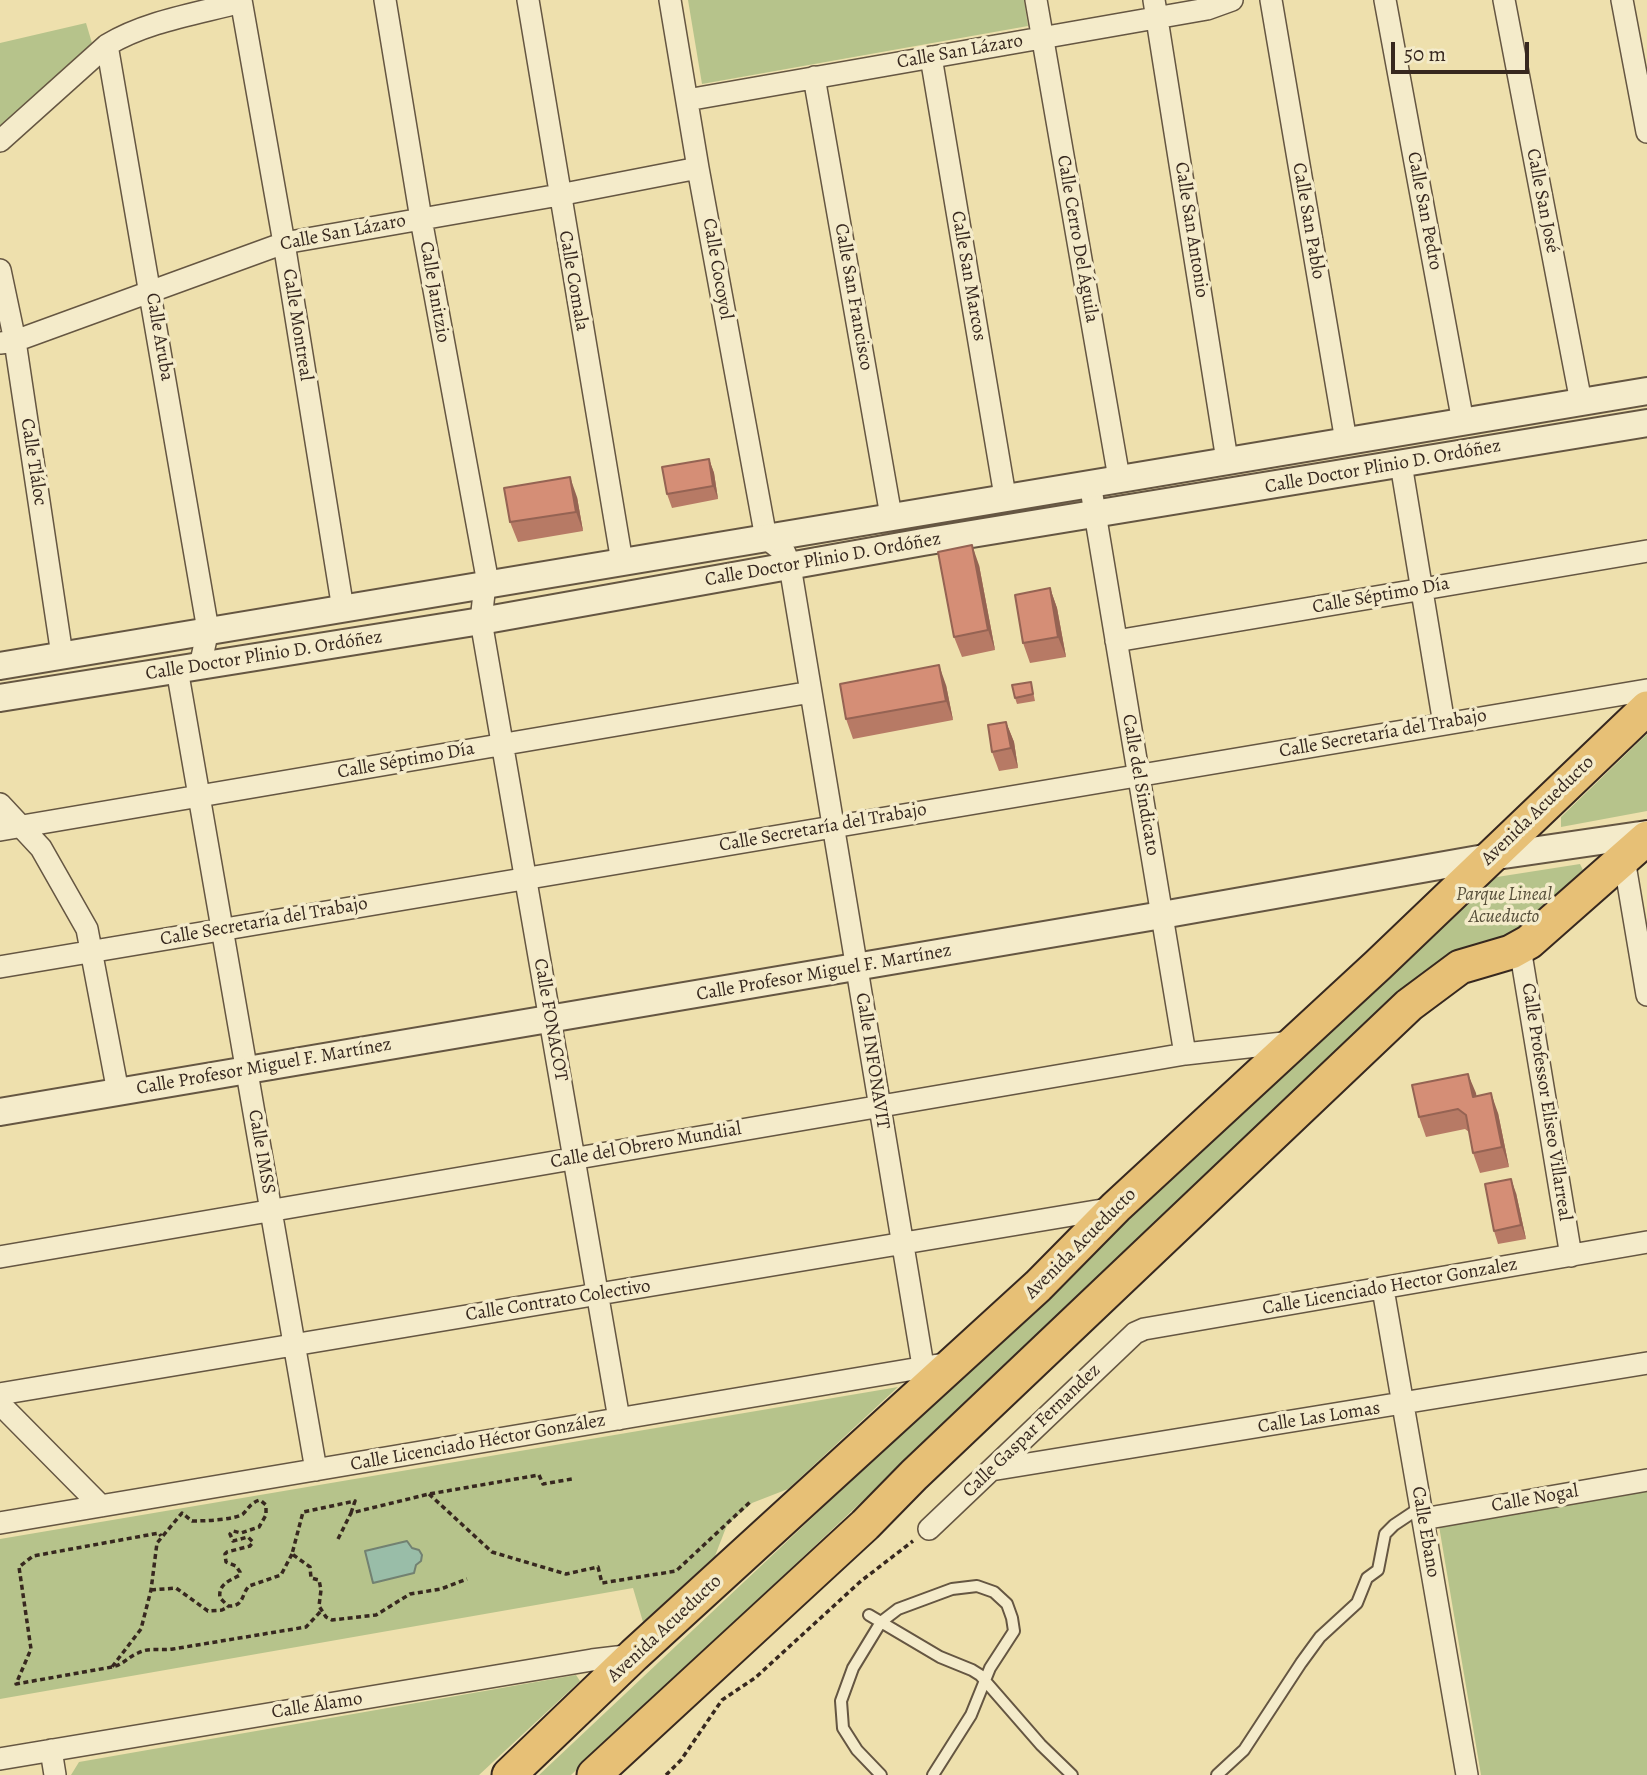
<!DOCTYPE html>
<meta charset="utf-8">
<style>
body{margin:0}
#map{position:relative;width:1647px;height:1775px;overflow:hidden;background:#eee0ad;font-family:Alegreya,serif}
canvas{display:block}
.scale{position:absolute;left:1391px;top:42px;width:138px;height:32px;box-sizing:border-box;border:4px solid #37281f;border-top:0;padding-left:9px;font-size:21px;line-height:24px;white-space:nowrap;color:#37281f;-webkit-text-stroke:5px #f4ebca;paint-order:stroke}
</style>
<div id="map">
<canvas width="1647" height="1775"></canvas>
<div class="scale">50 m</div>
</div>
<script>
const g = document.querySelector('canvas').getContext('2d');
g.lineJoin = 'round';
function fill(path, color) {
  g.fillStyle = color;
  g.fill(path, 'evenodd');
}
function trace(path, color, width, dash) {
  g.strokeStyle = color;
  g.lineWidth = width;
  g.lineCap = dash ? 'butt' : 'round';
  g.setLineDash(dash || []);
  g.stroke(path);
}
function label(font, color, halo, rows, align = 'center') {
  g.font = font + ' Alegreya,serif';
  g.lineWidth = 7;
  g.setLineDash([]);
  g.textBaseline = 'middle';
  g.strokeStyle = halo;
  g.fillStyle = color;
  for (const [text, x, y, turn = 0] of rows) {
    g.save();
    g.translate(x, y);
    g.rotate((+turn || 0) * Math.PI / 180);
    g.textAlign = isNaN(turn) ? turn : align;
    if (halo) g.strokeText(text, 0, 0);
    g.fillText(text, 0, 0);
    g.restore();
  }
}
fill(new Path2D(`
 M688,0H1024L1028,26L702,84Z
 M86,23L92,43L0,130V43Z
 M1647,734V811L1561,827V817Z
 M1580,864L1583,870L1531,920L1509,936L1452,953L1440,960L1422,975L571,1775H539L1485,884L1497,877Z
 M898,1387L788,1489L752,1503L727,1525L715,1556L643,1622L633,1588L0,1699V1539Z
 M1647,1489V1775H1481L1439,1526Z
 M576,1675L580,1681L479,1775H71L79,1762Z`), '#b6c38b');
const water = new Path2D(`
 M407,1541L412,1548L419,1550L422,1555L421,1561L416,1565L414,1573L373,1583L365,1551Z`);
fill(water, '#99bda8');
trace(water, '#728171', 2);
const service = new Path2D(`
 M869,1615L940,1657L972,1670L980,1675L1041,1745L1072,1775
 M881,1775L857,1750L843,1728L841,1701L853,1668L881,1622L898,1609L952,1589L977,1586L994,1592L1007,1604L1012,1618L1014,1631L990,1668L971,1715L933,1775
 M1217,1775L1244,1750L1301,1663L1320,1637L1357,1603L1367,1578L1378,1570L1385,1534L1394,1525L1421,1507`);
const minor = new Path2D(`
 M241,0L284,243L343,609
 M385,0L421,219L488,583L484,593L481,621L619,1419
 M528,0L622,562
 M670,0L698,168L766,538L785,553L790,566L927,1390
 M1036,0L1119,478
 M1154,0L1227,460
 M1271,0L1346,441
 M1385,0L1463,422
 M1504,0L1581,402
 M1622,0L1647,132
 M107,45L208,630L200,666
 M931,57L1005,496
 M814,77L891,516
 M687,100L1207,9L1232,0
 M0,141L107,45C147,21 196,14 241,2
 M0,270L15,341L62,655
 M0,343L15,341L284,243L559,195L698,168
 M1401,464L1444,724
 M1090,483L1185,1054
 M1116,641L1647,551
 M177,669L316,1470
 M0,804L41,848L87,929L118,1092
 M0,830L811,692
 M1624,859L1647,995
 M1520,948L1571,1256
 M0,967L1647,690
 M0,1257L1185,1054L1292,1042
 M1383,1289L1467,1775
 M0,1394L1114,1208
 M0,1404L101,1506
 M991,1470L1647,1363
 M1423,1519L1647,1480
 M0,1523L938,1365
 M929,1529L1135,1333L1144,1329L1647,1242
 M51,1750L55,1775
 M0,1759L592,1660L634,1655`);
const tertiary = new Path2D(`
 M0,666L1647,391
 M0,698L481,621L923,542L1647,423
 M0,1112L1162,915L1490,857L1647,834`);
const primary = new Path2D(`
 M509,1775L634,1655L1038,1286L1116,1207L1378,965L1647,708
 M594,1775L865,1525L914,1475L1409,1005L1460,967L1511,952L1529,942L1647,838`);
trace(service, '#655642', 14);
trace(minor, '#655642', 24);
trace(tertiary, '#655642', 30);
trace(primary, '#37281f', 37);
trace(new Path2D(`
 M429,1494L492,1552L566,1574L598,1567L602,1583L676,1571L750,1502
 M351,1513L355,1501L303,1512L292,1554L310,1567L311,1578L319,1580L321,1590L319,1606L326,1617L332,1620L376,1615L410,1594L441,1589L467,1579
 M338,1539L351,1513L429,1494L539,1475L543,1484L572,1479
 M292,1554L281,1575L249,1586C241,1595 244,1607 228,1606L220,1598C218,1584 229,1581 240,1575V1572L236,1566L226,1562L225,1554L227,1552L250,1546L253,1542L248,1537L233,1541L230,1534L233,1531L241,1533L259,1527L266,1515V1505L260,1500C250,1503 249,1508 243,1514C234,1520 203,1521 192,1521L182,1513L157,1543L151,1590L141,1629L112,1667C123,1665 128,1657 138,1653C149,1647 160,1651 173,1649L306,1627L321,1611
 M151,1590L176,1588L208,1611L222,1610L228,1607
 M112,1667L16,1684L31,1649L19,1567L33,1556L159,1533L161,1536
 M666,1775L681,1760L722,1700L755,1678L861,1581L913,1541`), '#37281f', 3.5, [5, 3.5]);
trace(service, '#f4ebca', 10);
trace(minor, '#f4ebca', 21);
trace(tertiary, '#f4ebca', 26);
trace(primary, '#e7c076', 33);
fill(new Path2D(`
 M709,459L714,473L718,499L672,508L667,494Z
 M577,497L583,531L518,542L510,522Z
 M979,565L995,650L962,657L954,637Z
 M1050,588L1057,608L1066,657L1030,663L1023,643Z
 M1031,682L1035,701L1017,704L1015,698Z
 M946,685L953,720L853,739L846,719Z
 M1006,722L1014,742L1018,768L999,771L992,752Z
 M1476,1093V1096L1498,1113L1509,1167L1480,1173L1473,1153L1469,1132L1465,1129L1426,1137L1419,1117Z
 M1516,1193L1526,1239L1498,1244L1494,1231Z`), '#b77a65');
fill(new Path2D(`
 M709,459L714,473L718,499L713,486Z
 M570,477L577,497L583,531L576,512Z
 M972,545L979,565L995,650L988,630Z
 M1050,588L1057,608L1066,657L1058,637Z
 M939,665L946,685L953,720L946,701Z
 M1006,722L1014,742L1018,768L1011,748Z
 M1468,1074L1476,1093L1480,1117L1473,1097Z
 M1491,1093L1498,1113L1509,1167L1502,1147Z
 M1511,1179L1516,1193L1526,1239L1521,1225Z`), '#956353');
const building = new Path2D(`
 M709,459L713,486L667,494L662,467Z
 M570,477L576,512L510,522L504,488Z
 M972,545L988,630L954,637L938,552Z
 M1050,588L1058,637L1023,643L1015,595Z
 M939,665L946,701L846,719L840,684Z
 M1031,682L1033,694L1015,698L1012,685Z
 M1006,722L1011,748L992,752L988,725Z
 M1468,1074L1473,1097L1491,1093L1502,1147L1473,1153L1466,1115L1458,1109L1419,1117L1412,1085Z
 M1511,1179L1521,1225L1494,1231L1485,1184Z`);
fill(building, '#d58e76');
trace(building, '#956353', 2);
label('19px', '#37281f', '#f4ebca', [
 ["Calle San Lázaro",960,52,-10],
 ["Calle San José",1542,201,79],
 ["Calle San Pedro",1424,211,79],
 ["Calle San Pablo",1308,221,80],
 ["Calle San Antonio",1191,230,81],
 ["Calle San Lázaro",343,233,-11],
 ["Calle Cerro Del Águila",1077,239,80],
 ["Calle Cocoyol",717,269,80],
 ["Calle San Marcos",968,276,80],
 ["Calle Comala",573,281,80],
 ["Calle Janitzio",434,292,80],
 ["Calle San Francisco",853,297,80],
 ["Calle Montreal",297,325,81],
 ["Calle Aruba",159,337,80],
 ["Calle Tláloc",33,462,81],
 ["Calle Doctor Plinio D. Ordóñez",1383,467,-10],
 ["Calle Doctor Plinio D. Ordóñez",823,560,-10],
 ["Calle Séptimo Día",1381,596,-10],
 ["Calle Doctor Plinio D. Ordóñez",264,656,-9],
 ["Calle Secretaría del Trabajo",1383,734,-10],
 ["Calle Séptimo Día",406,761,-10],
 ["Calle del Sindicato",1140,785,80],
 ["Avenida Acueducto",1538,811,-44],
 ["Calle Secretaría del Trabajo",823,828,-10],
 ["Calle Secretaría del Trabajo",264,922,-10],
 ["Calle Profesor Miguel F. Martínez",824,973,-10],
 ["Calle FONACOT",550,1020,80],
 ["Calle INFONAVIT",872,1061,81],
 ["Calle Profesor Miguel F. Martínez",264,1067,-10],
 ["Calle Professor Eliseo Villarreal",1546,1102,81],
 ["Calle del Obrero Mundial",646,1146,-10],
 ["Calle IMSS",261,1152,80],
 ["Avenida Acueducto",1081,1244,-45],
 ["Calle Licenciado Hector Gonzalez",1390,1287,-10],
 ["Calle Contrato Colectivo",558,1301,-9],
 ["Calle Las Lomas",1319,1418,-9],
 ["Calle Gaspar Fernandez",1032,1431,-44],
 ["Calle Licenciado Héctor González",478,1443,-10],
 ["Calle Nogal",1535,1499,-10],
 ["Calle Ebano",1425,1532,80],
 ["Avenida Acueducto",665,1629,-43],
 ["Calle Álamo",317,1706,-9]
]);
label('italic 19px', '#574f3a', '#f4ebca', [
 ["Parque Lineal",1504,895],
 ["Acueducto",1504,917]
]);
</script>
